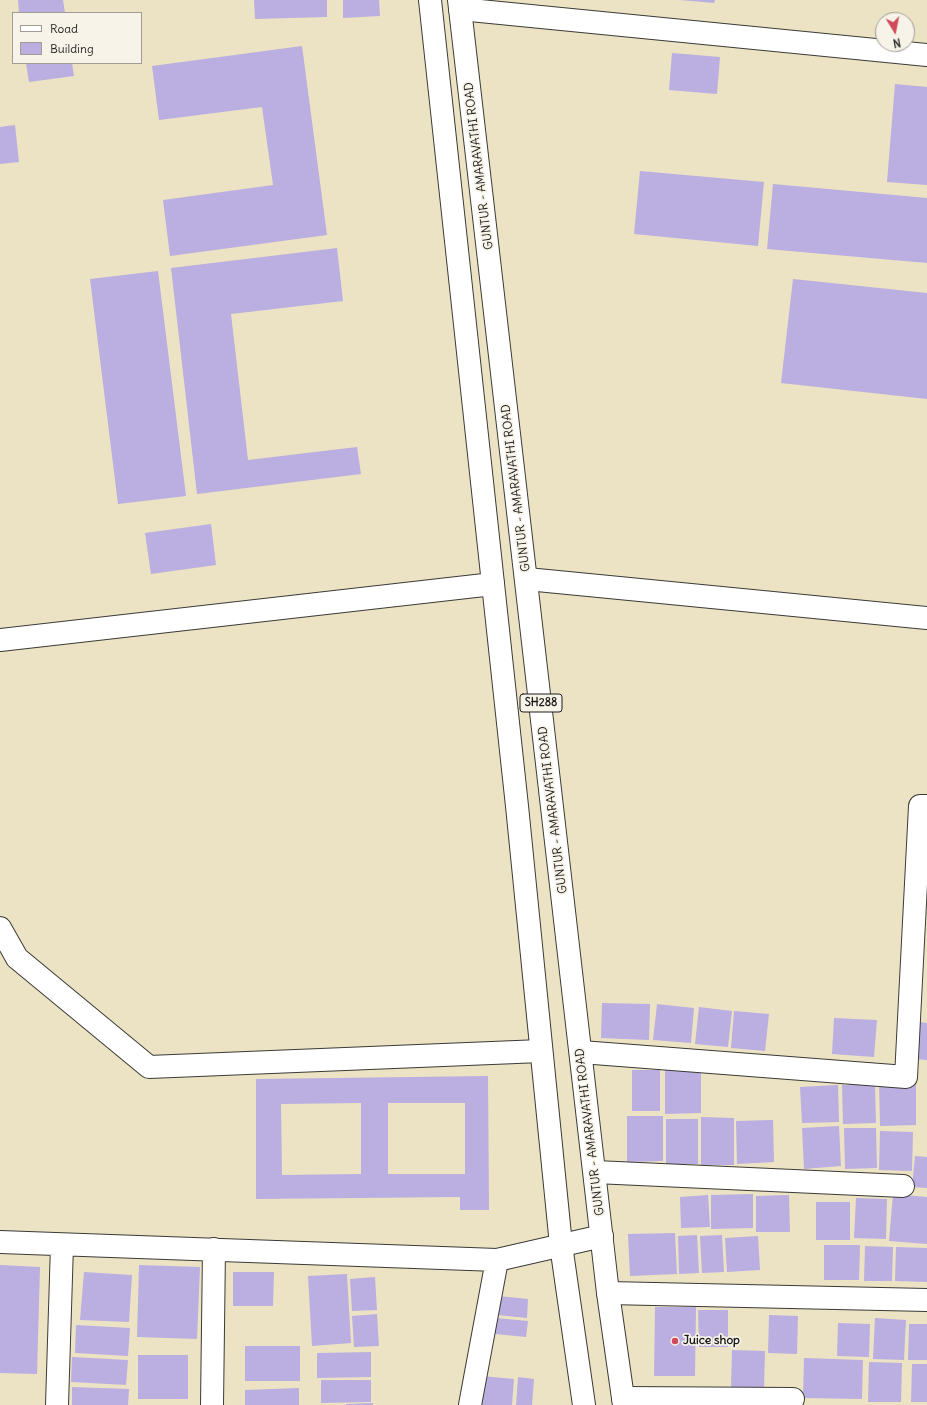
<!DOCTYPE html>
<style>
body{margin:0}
#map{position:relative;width:927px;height:1405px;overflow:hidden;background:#ebe3c4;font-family:Delius,sans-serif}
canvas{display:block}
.legend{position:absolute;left:12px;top:12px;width:130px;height:52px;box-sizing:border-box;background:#f7f3e8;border:1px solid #9f9d96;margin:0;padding:5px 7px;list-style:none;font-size:12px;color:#1c1c1c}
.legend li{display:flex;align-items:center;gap:8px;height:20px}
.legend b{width:20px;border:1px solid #9f9d96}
.north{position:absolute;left:875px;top:12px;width:40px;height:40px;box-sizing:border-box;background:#f7f3e8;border:1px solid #9f9d96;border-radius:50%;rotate:170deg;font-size:11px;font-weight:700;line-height:16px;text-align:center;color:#1c1c1c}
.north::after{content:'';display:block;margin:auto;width:14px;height:18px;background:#d1495b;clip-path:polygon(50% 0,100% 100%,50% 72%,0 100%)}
</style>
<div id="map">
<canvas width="927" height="1405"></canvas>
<ul class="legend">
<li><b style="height:5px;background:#fff"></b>Road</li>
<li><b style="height:11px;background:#bbaee1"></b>Building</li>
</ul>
<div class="north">N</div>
</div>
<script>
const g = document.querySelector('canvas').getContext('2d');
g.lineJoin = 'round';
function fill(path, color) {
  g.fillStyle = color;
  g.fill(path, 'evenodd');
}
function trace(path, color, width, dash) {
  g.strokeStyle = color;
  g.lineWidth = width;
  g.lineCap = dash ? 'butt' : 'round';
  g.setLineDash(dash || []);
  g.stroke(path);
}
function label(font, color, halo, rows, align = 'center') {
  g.font = font + ' Delius,sans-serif';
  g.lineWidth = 3.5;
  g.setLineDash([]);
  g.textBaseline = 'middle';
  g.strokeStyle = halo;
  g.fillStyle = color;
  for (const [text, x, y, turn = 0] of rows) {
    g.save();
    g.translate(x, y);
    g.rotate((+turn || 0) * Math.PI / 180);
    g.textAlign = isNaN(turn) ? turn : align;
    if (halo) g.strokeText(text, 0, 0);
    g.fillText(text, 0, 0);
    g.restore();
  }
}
fill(new Path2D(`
 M18,0H63L65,13H19Z
 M254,0H327V17L255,19Z
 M343,0H379L380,16L343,18Z
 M680,0H715L714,3Z
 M302,46L327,235L170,256L163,200L273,185L262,107L159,120L152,66Z
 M672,53L720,57L717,94L669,90Z
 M26,63H72L74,76L29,82Z
 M895,84L927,87V185L887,182Z
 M15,125L19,162L0,164V127Z
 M640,171L764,182L758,246L634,234Z
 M773,184L927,198V263L767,249Z
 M337,248L343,301L231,314L248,460L357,447L361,474L197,494L171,268Z
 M158,271L186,496L118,504L90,279Z
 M793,279L927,293V399L781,383Z
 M211,524L216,565L151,574L145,533Z
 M602,1003L650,1004L649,1040L601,1038Z
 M657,1004L694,1008L691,1043L653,1040Z
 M699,1007L732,1011L728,1047L695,1044Z
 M734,1011L769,1014L765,1051L731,1048Z
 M834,1018L877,1020L874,1057L832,1054Z
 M920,1022L927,1023V1060L915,1059Z
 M665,1068H701V1113L665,1114Z
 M632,1070H660V1111H632Z
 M488,1076L489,1210H460V1197L256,1199V1079ZM361,1103V1174L282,1175L281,1104ZM388,1103H465V1174H388Z
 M879,1083H916V1125L880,1126Z
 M875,1084L876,1123L843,1124L842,1085Z
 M838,1085L839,1122L802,1123L800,1087Z
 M627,1116H663V1161L627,1162Z
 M701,1117L734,1118V1165H701Z
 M666,1119H698V1164H666Z
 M773,1120L774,1162L737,1164L736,1121Z
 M839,1126L841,1166L804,1169L802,1128Z
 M844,1128H876L877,1168L845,1169Z
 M880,1131L913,1132L912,1171L879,1170Z
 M915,1156L927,1157V1188L912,1187Z
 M753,1194V1228L711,1229V1195Z
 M893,1194L927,1197V1244L889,1241Z
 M708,1195L710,1227L681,1228L680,1197Z
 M789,1195L790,1232H756V1196Z
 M856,1198L887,1199L886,1239L854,1238Z
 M816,1202H850V1240H816Z
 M675,1233L677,1274L630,1276L628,1234Z
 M697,1235L699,1273L679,1274L678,1236Z
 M722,1235L724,1272L702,1273L700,1236Z
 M758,1236L760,1270L727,1272L725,1238Z
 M824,1245H860L859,1280H824Z
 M865,1246L893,1247L892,1281H864Z
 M896,1247L927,1248V1282L895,1281Z
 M0,1265L40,1267L37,1374L0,1373Z
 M139,1265L200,1267L197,1339L137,1337Z
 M84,1272L132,1275L129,1322L80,1320Z
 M233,1272H274L273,1306H233Z
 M347,1274L351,1343L312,1346L308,1276Z
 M375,1277L377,1310L352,1311L350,1279Z
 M499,1296L528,1299L527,1318L497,1315Z
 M655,1307H696L695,1376H654Z
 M698,1310H728V1347H699Z
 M377,1314L379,1346L354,1347L352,1316Z
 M769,1315L798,1316L797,1354L768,1353Z
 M496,1318L528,1321L526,1337L495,1334Z
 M875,1318L906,1320L904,1360L873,1359Z
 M838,1323L870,1324L869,1357L837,1356Z
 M909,1324H927V1360H908Z
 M76,1325L130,1328L128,1356L75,1353Z
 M245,1346H300V1381H245Z
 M732,1350L765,1351L764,1390L731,1389Z
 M371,1352V1377L317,1378V1353Z
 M138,1355H188V1399H138Z
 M72,1357L128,1360L126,1385L71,1382Z
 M804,1358L863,1360L862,1399L803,1398Z
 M869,1362L902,1363L901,1402H868Z
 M912,1364H927V1402H911Z
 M482,1376L514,1379L512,1405H480Z
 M518,1377L534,1379L532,1405H516Z
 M321,1380H371V1402L321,1403Z
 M72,1387L129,1389L128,1405H72Z
 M299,1388V1405H245V1390Z
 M373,1403V1405H346V1404Z`), '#bbaee1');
const minor = new Path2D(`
 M460,9L927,55
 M527,579L927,618
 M0,640L493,584
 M0,928L17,958L149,1067L541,1051
 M581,1052L906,1077L920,806H927
 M595,1172L903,1186
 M0,1242L497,1260L602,1236
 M608,1293L927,1300
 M623,1398L793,1399
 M57,1405L62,1245
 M212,1405L214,1249
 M470,1405L497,1260`);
const primary = new Path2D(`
 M430,0L517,806L561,1245L584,1405
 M459,0L608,1293L624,1405`);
trace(minor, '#3b3a35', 24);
trace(primary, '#3b3a35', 24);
trace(minor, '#fff', 22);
trace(primary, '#fff', 22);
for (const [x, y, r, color] of [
 [675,1341,4,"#d1495b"]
]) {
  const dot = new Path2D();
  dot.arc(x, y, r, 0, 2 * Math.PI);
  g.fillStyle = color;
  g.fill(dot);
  trace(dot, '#f7f3e8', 1.5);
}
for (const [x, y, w] of [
 [541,703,42]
]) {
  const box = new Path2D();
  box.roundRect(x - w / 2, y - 9, w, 18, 3);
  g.fillStyle = '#f7f3e8';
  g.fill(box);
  trace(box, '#1c1c1c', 1);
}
label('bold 11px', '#1c1c1c', null, [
 ["SH288",541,703]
]);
label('12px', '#1c1c1c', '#f7f3e8', [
 ["GUNTUR - AMARAVATHI ROAD",479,166,-97],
 ["GUNTUR - AMARAVATHI ROAD",516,488,-97],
 ["GUNTUR - AMARAVATHI ROAD",553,810,-97],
 ["GUNTUR - AMARAVATHI ROAD",590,1132,-97]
]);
label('bold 12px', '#1c1c1c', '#f7f3e8', [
 ["Juice shop",683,1341]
], 'left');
</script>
